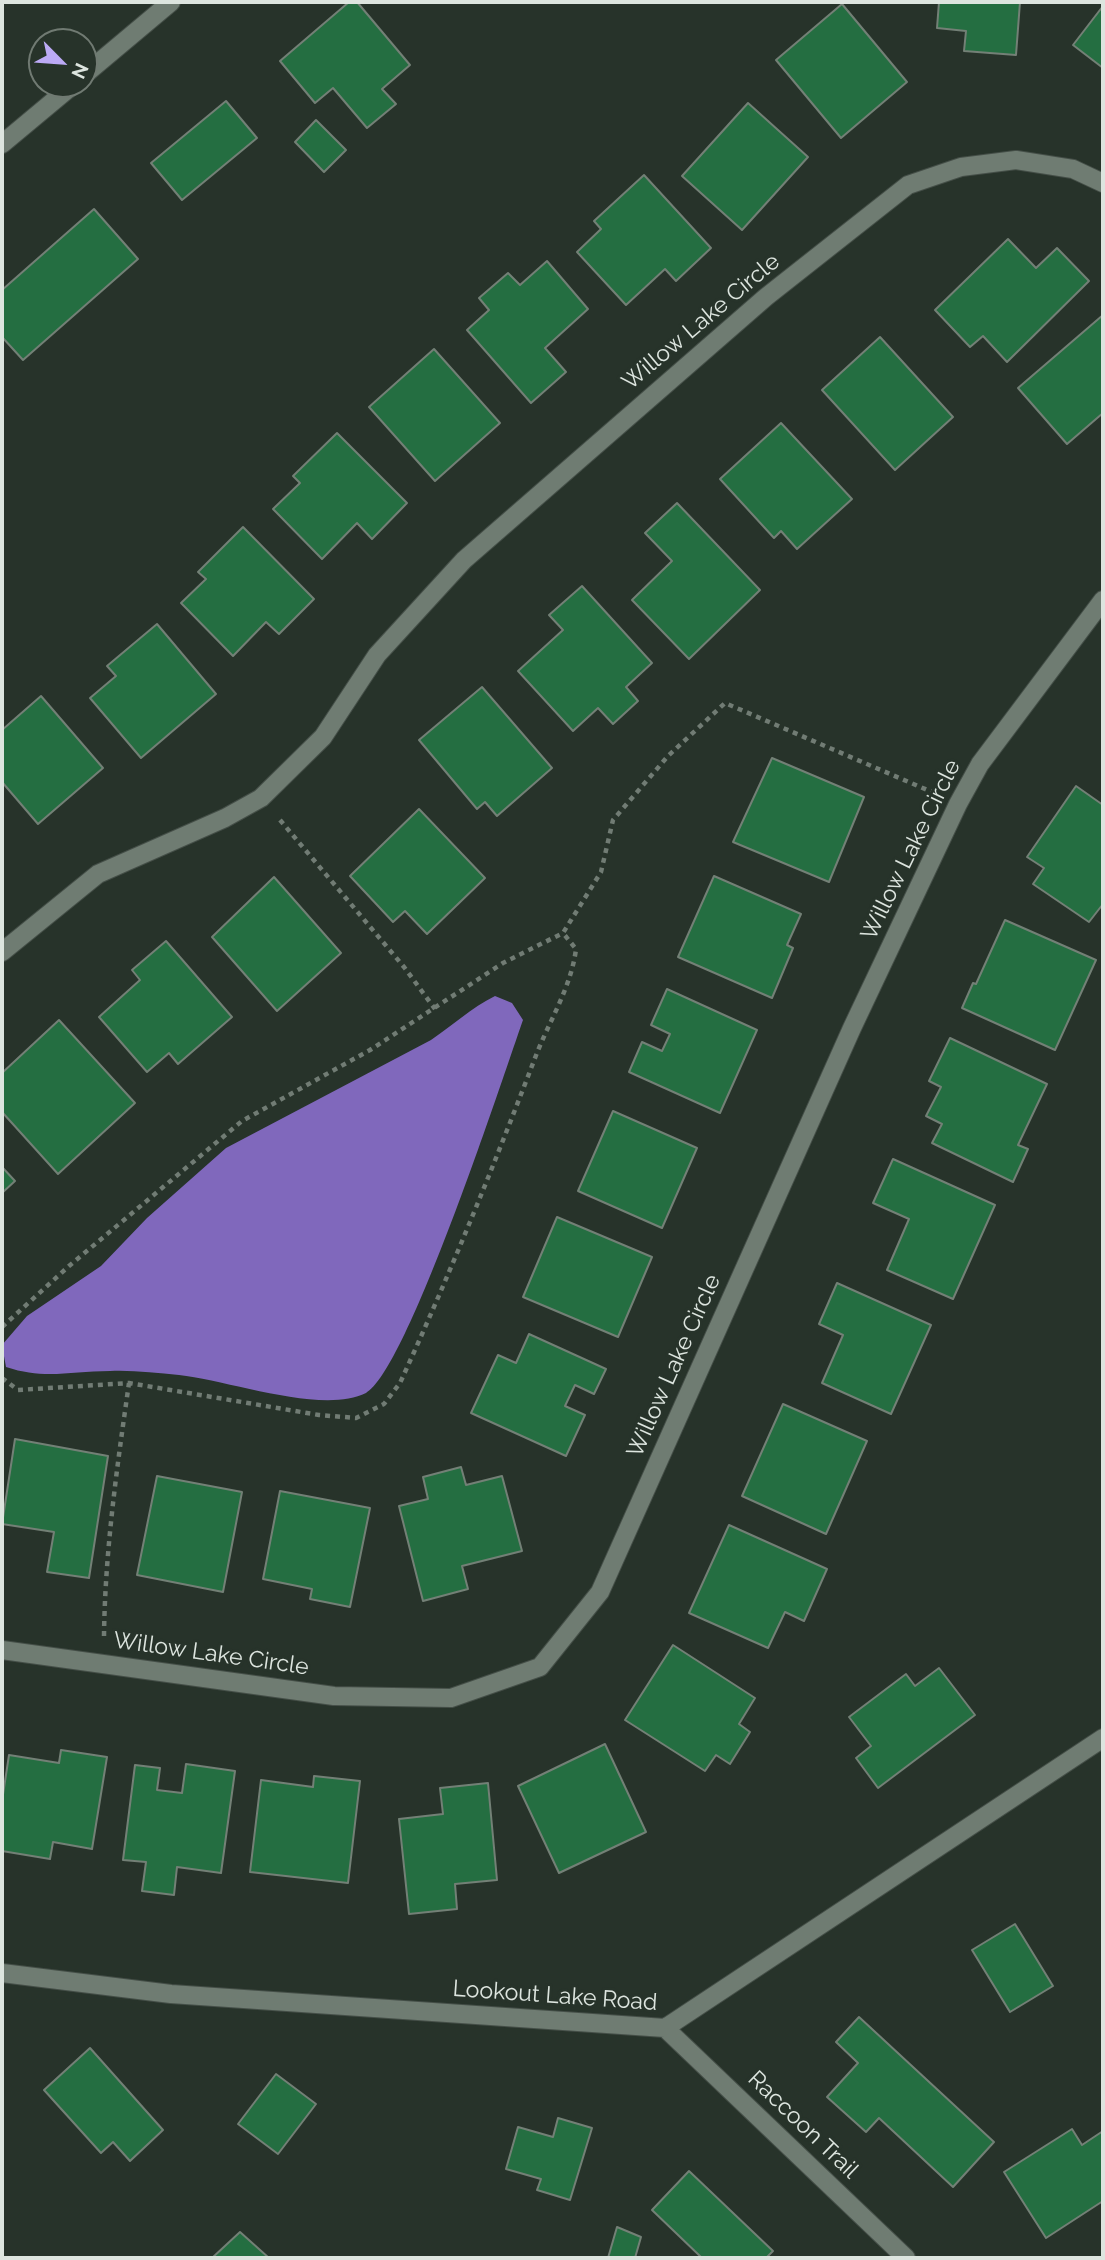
<!DOCTYPE html>
<style>
body{margin:0}
#map{position:relative;width:1105px;height:2260px;overflow:hidden;background:#27332a;font-family:Raleway,sans-serif}
canvas{display:block}
.frame{position:absolute;inset:0;border:4px solid #dde5df;pointer-events:none}
.north{position:absolute;left:28px;top:28px;width:70px;height:70px;box-sizing:border-box;background:#27332a;border:2px solid #707a72;border-radius:50%;rotate:115deg;font-size:19px;font-weight:700;line-height:28px;text-align:center;color:#dde5df}
.north::after{content:'';display:block;margin:auto;width:24px;height:32px;background:#bcaaf5;clip-path:polygon(50% 0,100% 100%,50% 72%,0 100%)}
</style>
<div id="map">
<canvas width="1105" height="2260"></canvas>
<div class="frame"></div>
<div class="north">N</div>
</div>
<script>
const g = document.querySelector('canvas').getContext('2d');
g.lineJoin = 'round';
function fill(path, color) {
  g.fillStyle = color;
  g.fill(path, 'evenodd');
}
function trace(path, color, width, dash) {
  g.strokeStyle = color;
  g.lineWidth = width;
  g.lineCap = dash ? 'butt' : 'round';
  g.setLineDash(dash || []);
  g.stroke(path);
}
function label(font, color, halo, rows, align = 'center') {
  g.font = font + ' Raleway,sans-serif';
  g.lineWidth = 6;
  g.setLineDash([]);
  g.textBaseline = 'middle';
  g.strokeStyle = halo;
  g.fillStyle = color;
  for (const [text, x, y, turn = 0] of rows) {
    g.save();
    g.translate(x, y);
    g.rotate((+turn || 0) * Math.PI / 180);
    g.textAlign = isNaN(turn) ? turn : align;
    if (halo) g.strokeText(text, 0, 0);
    g.fillText(text, 0, 0);
    g.restore();
  }
}
fill(new Path2D(`
 M495,996L512,1003L523,1020C503,1077 407,1372 366,1393C322,1415 228,1380 179,1375C156,1373 133,1370 110,1371C70,1371 45,1380 6,1367L2,1345L27,1316L101,1266L147,1218L226,1148L431,1040C453,1025 471,1008 495,996Z`), '#8068bc');
const building = new Path2D(`
 M349,2H357L410,65L382,89L396,104L367,128L333,88L315,103L280,61Z
 M939,2H1020L1016,55L964,51L966,31L937,28Z
 M842,4L907,82L841,138L776,60Z
 M1103,6V68L1073,45Z
 M226,101L257,138L182,200L151,163Z
 M748,103L808,157L742,230L682,176Z
 M316,120L346,150L324,172L295,142Z
 M644,175L711,248L676,281L665,269L626,305L577,252L601,229L594,221Z
 M94,209L138,259L23,360L2,337V290Z
 M1008,239L1036,268L1057,248L1089,281L1007,362L983,336L970,347L935,310Z
 M547,261L588,309L545,348L566,372L531,403L467,330L489,310L479,298L508,273L520,285Z
 M1103,315V413L1067,444L1018,388Z
 M880,337L953,417L895,470L822,390Z
 M434,349L500,423L435,481L369,407Z
 M781,423L852,499L797,549L781,531L774,538L720,479Z
 M337,433L407,503L372,539L357,523L322,559L273,509L300,483L293,476Z
 M677,503L760,590L689,659L632,600L672,561L645,533Z
 M243,527L314,599L279,634L266,622L233,656L181,603L206,579L198,572Z
 M582,586L652,663L626,687L638,701L613,724L598,708L573,731L518,671L563,630L549,615Z
 M157,624L216,694L141,758L90,698L116,676L107,666Z
 M482,687L552,768L497,816L485,802L477,809L419,740Z
 M41,696L103,768L38,824L2,782V730Z
 M772,758L864,797L829,882L733,842Z
 M1076,786L1103,805V904L1089,922L1033,884L1044,868L1027,857Z
 M419,809L485,878L427,934L405,911L393,922L350,876Z
 M714,876L801,914L787,945L793,948L772,998L678,957Z
 M274,877L341,953L277,1011L212,937Z
 M1005,920L1096,960L1055,1050L962,1008L973,983L976,984Z
 M166,941L232,1017L178,1064L169,1053L147,1072L99,1017L140,980L132,970Z
 M667,989L757,1030L720,1113L629,1072L642,1042L662,1051L670,1034L651,1025Z
 M59,1020L135,1103L58,1174L2,1112V1073Z
 M950,1038L1047,1084L1018,1145L1028,1149L1013,1182L932,1143L942,1124L926,1116L941,1087L929,1081Z
 M613,1111L697,1148L662,1228L578,1191Z
 M893,1159L995,1205L953,1299L887,1270L909,1219L873,1203Z
 M2,1167L15,1181L2,1193Z
 M557,1217L652,1257L618,1337L523,1297Z
 M837,1283L931,1325L891,1414L822,1383L843,1335L819,1324Z
 M529,1334L606,1369L594,1394L575,1385L565,1406L585,1415L566,1456L471,1413L498,1355L516,1363Z
 M783,1404L867,1441L826,1534L742,1496Z
 M15,1439L108,1456L89,1578L47,1572L54,1532L2,1524Z
 M461,1467L466,1485L502,1476L522,1551L462,1566L468,1589L423,1601L399,1506L428,1499L423,1477Z
 M157,1476L242,1492L223,1592L137,1575Z
 M280,1491L370,1508L350,1607L310,1599L312,1589L263,1579Z
 M729,1525L827,1569L804,1621L785,1612L768,1648L689,1613Z
 M673,1645L755,1698L739,1724L750,1732L730,1764L716,1755L705,1771L625,1720Z
 M939,1668L975,1715L878,1788L856,1758L871,1746L849,1717L906,1674L915,1686Z
 M605,1744L646,1832L559,1873L518,1786Z
 M61,1750L107,1757L92,1849L53,1842L50,1859L2,1851V1801L9,1755L59,1763Z
 M186,1764L235,1771L221,1873L177,1867L174,1895L142,1891L146,1862L123,1860L135,1765L160,1768L157,1790L182,1793Z
 M314,1776L360,1781L348,1883L250,1872L261,1780L313,1787Z
 M488,1783L497,1880L455,1884L457,1909L409,1914L399,1819L443,1814L440,1788Z
 M1015,1924L1053,1986L1010,2012L972,1950Z
 M859,2017L994,2142L953,2187L879,2118L866,2132L827,2097L858,2063L836,2042Z
 M90,2048L163,2130L130,2161L113,2142L101,2153L44,2090Z
 M276,2074L316,2104L278,2154L238,2124Z
 M558,2118L592,2128L570,2200L537,2190L541,2179L506,2169L518,2127L553,2137Z
 M1072,2129L1082,2145L1103,2131V2201L1046,2238L1004,2172Z
 M689,2171L773,2251L766,2258H702L652,2210Z
 M617,2227L641,2237L635,2258H608Z
 M240,2232L269,2258H212Z`);
fill(building, '#246e41');
trace(building, '#738076', 2);
const street = new Path2D(`
 M2,952L98,874L225,818L261,798L323,737L377,655L464,560L766,297L908,185L961,167L1016,160L1073,169L1103,183
 M2,1650L334,1696L451,1698L540,1667L600,1592L852,1028L958,804L980,764L1103,600
 M2,1973L171,1994L665,2028L1103,1738
 M665,2028L906,2258`);
const secondary = new Path2D(`
 M84,75L171,2
 M2,144L74,84`);
trace(street, '#454f48', 20);
trace(secondary, '#454f48', 20);
trace(new Path2D(`
 M280,820L404,967L435,1009
 M2,1327L69,1266L242,1121L370,1050L503,963L563,933L601,872L613,820L668,756L725,703L932,792
 M2,1378L18,1390L129,1383L319,1415L356,1418L384,1404L400,1383C449,1276 493,1168 535,1058C549,1021 571,988 576,949L563,933
 M104,1636C105,1551 117,1467 129,1383`), '#717c74', 4.5, [5, 5]);
trace(street, '#6f7c72', 18);
trace(secondary, '#6f7c72', 18);
label('23px', '#dde5df', '#27332a', [
 ["Willow Lake Circle",701,322,-40],
 ["Willow Lake Circle",911,850,-64],
 ["Willow Lake Circle",674,1366,-66],
 ["Willow Lake Circle",211,1654,8],
 ["Lookout Lake Road",555,1996,4],
 ["Raccoon Trail",803,2125,44]
]);
</script>
